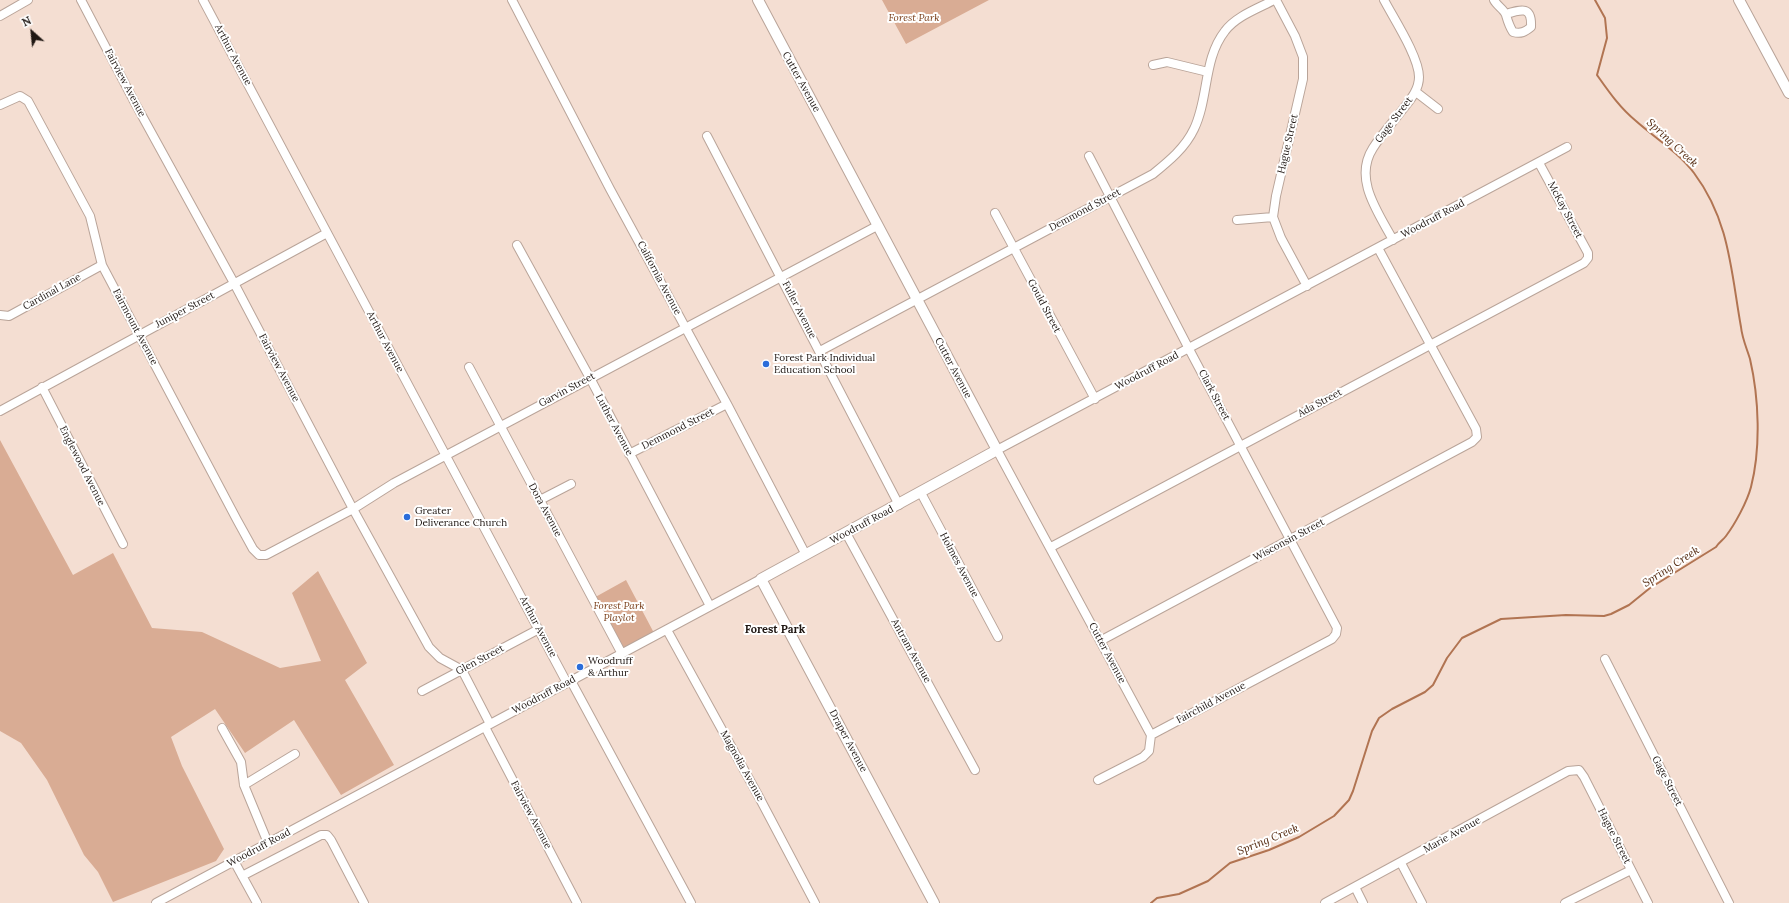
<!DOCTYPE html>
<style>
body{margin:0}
#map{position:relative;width:1789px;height:903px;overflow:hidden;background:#f4ded2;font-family:Lora,serif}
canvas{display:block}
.north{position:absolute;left:12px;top:12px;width:40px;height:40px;-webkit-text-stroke:3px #fff;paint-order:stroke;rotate:333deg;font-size:11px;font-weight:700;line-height:16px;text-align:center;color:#1f1713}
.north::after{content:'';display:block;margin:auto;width:14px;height:18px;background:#1f1713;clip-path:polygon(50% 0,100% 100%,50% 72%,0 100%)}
</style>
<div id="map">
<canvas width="1789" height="903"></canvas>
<div class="north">N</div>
</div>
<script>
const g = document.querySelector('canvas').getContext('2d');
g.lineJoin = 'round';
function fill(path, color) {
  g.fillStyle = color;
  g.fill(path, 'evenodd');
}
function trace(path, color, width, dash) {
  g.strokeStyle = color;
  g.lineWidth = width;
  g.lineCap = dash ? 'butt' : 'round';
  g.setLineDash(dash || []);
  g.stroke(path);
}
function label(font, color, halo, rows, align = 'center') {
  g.font = font + ' Lora,serif';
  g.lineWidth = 4;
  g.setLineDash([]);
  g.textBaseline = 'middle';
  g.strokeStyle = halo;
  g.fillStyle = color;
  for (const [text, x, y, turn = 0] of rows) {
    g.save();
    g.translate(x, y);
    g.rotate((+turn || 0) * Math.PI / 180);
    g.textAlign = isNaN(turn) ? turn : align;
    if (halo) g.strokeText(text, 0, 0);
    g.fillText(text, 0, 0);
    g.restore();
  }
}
fill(new Path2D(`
 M882,0H989L906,44Z
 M0,440L73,575L113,553L152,628L202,632L280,668L321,661L292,593L318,571L367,663L345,680L394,765L341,795L294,720L245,753L215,709L171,737L182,766L224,849L216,861L113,902L98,872L84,855L47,780L21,743L0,731Z
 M626,580L654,633L618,652L590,600Z`), '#d9ac94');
trace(new Path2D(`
 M1151,903L1157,898L1179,894L1208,881L1230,863L1269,850L1299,837L1334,816L1349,800L1353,791L1372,731L1379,718L1392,709L1425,692L1433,685L1447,658L1462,638L1501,619L1566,615L1604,616L1611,614L1629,605L1650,588L1716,547C1719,542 1723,540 1726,536C1735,524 1747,502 1751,487C1761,448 1759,398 1750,359C1747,349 1742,338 1741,327C1731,272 1730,221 1694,173C1678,152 1655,138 1636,121C1620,108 1609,92 1597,75L1607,38L1605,18L1595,0`), '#b17452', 2);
const minor = new Path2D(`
 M81,0L135,103L234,283L353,509L429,647L440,658L462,670L490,724
 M203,0L567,683
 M512,0L610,189L727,404L806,555
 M1276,0L1295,36L1303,57V79L1276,196L1273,217L1281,238L1307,286
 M1384,0C1394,19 1419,57 1419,77C1419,90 1410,100 1403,109C1393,122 1382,134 1373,148C1353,179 1378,212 1393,240
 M1494,0C1497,6 1504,9 1506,15C1508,22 1509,26 1513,32C1521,34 1525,32 1531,27C1532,6 1522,9 1506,14
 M0,16L28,0
 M1153,65L1167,62L1208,72
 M1416,92L1438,109
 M0,105L20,96L28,101L90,216L102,265L237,520L253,549L259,555H266L353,509L394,483L877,226
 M707,136L899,505
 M1089,156L1189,349L1337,628L1336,634L1332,639L1151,735L1149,751L1143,757L1098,780
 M995,213L1095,399
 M1237,220L1273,217
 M517,245L590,378L710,606
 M0,315L9,316L102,265
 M820,351L1153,174C1169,161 1185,148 1194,129C1209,98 1203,59 1225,31C1236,16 1259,8 1274,0
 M469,367L622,654
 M42,387L123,544
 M0,411L327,233
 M629,454L727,404
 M921,493L998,637
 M540,500L571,484
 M846,533L975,770
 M1051,547L1584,263L1588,258V253L1539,163
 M667,630L759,797L815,903
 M1100,641L1472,442L1477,437L1476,429L1378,248
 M1605,659L1729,903
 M571,681L691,903
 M422,691L539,629
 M485,727L577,903
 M222,728L241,762L244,785L268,843
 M1151,735L997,450L1567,147
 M244,785L295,754
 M234,861L257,903
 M1401,863L1422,903
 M242,876L321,835H327L331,840L364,903
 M1355,887L1363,903
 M156,903L761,579
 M1325,903L1568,771L1579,770L1584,777L1648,903
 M1565,903L1631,870`);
const tertiary = new Path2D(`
 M758,0L997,450L761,579L934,903
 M1739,0L1789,93`);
trace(minor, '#b9a499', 10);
trace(tertiary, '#b9a499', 12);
trace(minor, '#fff', 8);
trace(tertiary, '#fff', 10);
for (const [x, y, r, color] of [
 [766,364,4,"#2b6dda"],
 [407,517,4,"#2b6dda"],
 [580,667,4,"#2b6dda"]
]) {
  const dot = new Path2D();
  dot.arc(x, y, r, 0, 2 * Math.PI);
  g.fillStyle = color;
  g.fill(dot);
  trace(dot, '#fff', 1.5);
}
label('italic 10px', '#783c16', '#fff', [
 ["Forest Park",914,18],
 ["Forest Park",619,606],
 ["Playlot",619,618]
]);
label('10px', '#1f1713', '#fff', [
 ["Arthur Avenue",233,55,62],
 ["Cutter Avenue",801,82,61],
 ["Fairview Avenue",125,83,62],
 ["Gage Street",1394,120,-53],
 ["Hague Street",1288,144,-77],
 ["Demmond Street",1085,210,-28],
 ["McKay Street",1565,210,62],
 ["Woodruff Road",1433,219,-28],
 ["California Avenue",659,278,62],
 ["Cardinal Lane",52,292,-29],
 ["Gould Street",1044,306,62],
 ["Juniper Street",185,310,-28],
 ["Fuller Avenue",799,310,63],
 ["Fairmount Avenue",135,327,62],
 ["Arthur Avenue",385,342,62],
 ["Fairview Avenue",279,368,62],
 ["Cutter Avenue",953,368,62],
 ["Woodruff Road",1147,371,-28],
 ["Garvin Street",567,390,-28],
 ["Clark Street",1214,395,62],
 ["Ada Street",1320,403,-28],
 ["Luther Avenue",614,425,62],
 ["Demmond Street",678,429,-27],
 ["Englewood Avenue",82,466,63],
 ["Dora Avenue",545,510,62],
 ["Woodruff Road",862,525,-28],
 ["Wisconsin Street",1289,540,-28],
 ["Holmes Avenue",959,565,62],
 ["Arthur Avenue",538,627,62],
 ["Antram Avenue",911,651,61],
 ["Cutter Avenue",1107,653,62],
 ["Glen Street",480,660,-28],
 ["Woodruff Road",544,695,-28],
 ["Fairchild Avenue",1211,703,-28],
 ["Draper Avenue",848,741,62],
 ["Magnolia Avenue",742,766,61],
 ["Gage Street",1667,781,63],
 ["Fairview Avenue",531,815,62],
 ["Marie Avenue",1452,835,-29],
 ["Hague Street",1614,836,63],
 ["Woodruff Road",259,848,-28]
]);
label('10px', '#1f1713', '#fff', [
 ["Forest Park Individual",774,358],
 ["Education School",774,370],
 ["Greater",415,511],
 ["Deliverance Church",415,523],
 ["Woodruff",588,661],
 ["& Arthur",588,673]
], 'left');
label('italic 11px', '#542a10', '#fff', [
 ["Spring Creek",1672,143,43],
 ["Spring Creek",1671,567,-33],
 ["Spring Creek",1268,840,-22]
]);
label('bold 11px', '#1f1713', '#fff', [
 ["Forest Park",775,630]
]);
</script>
